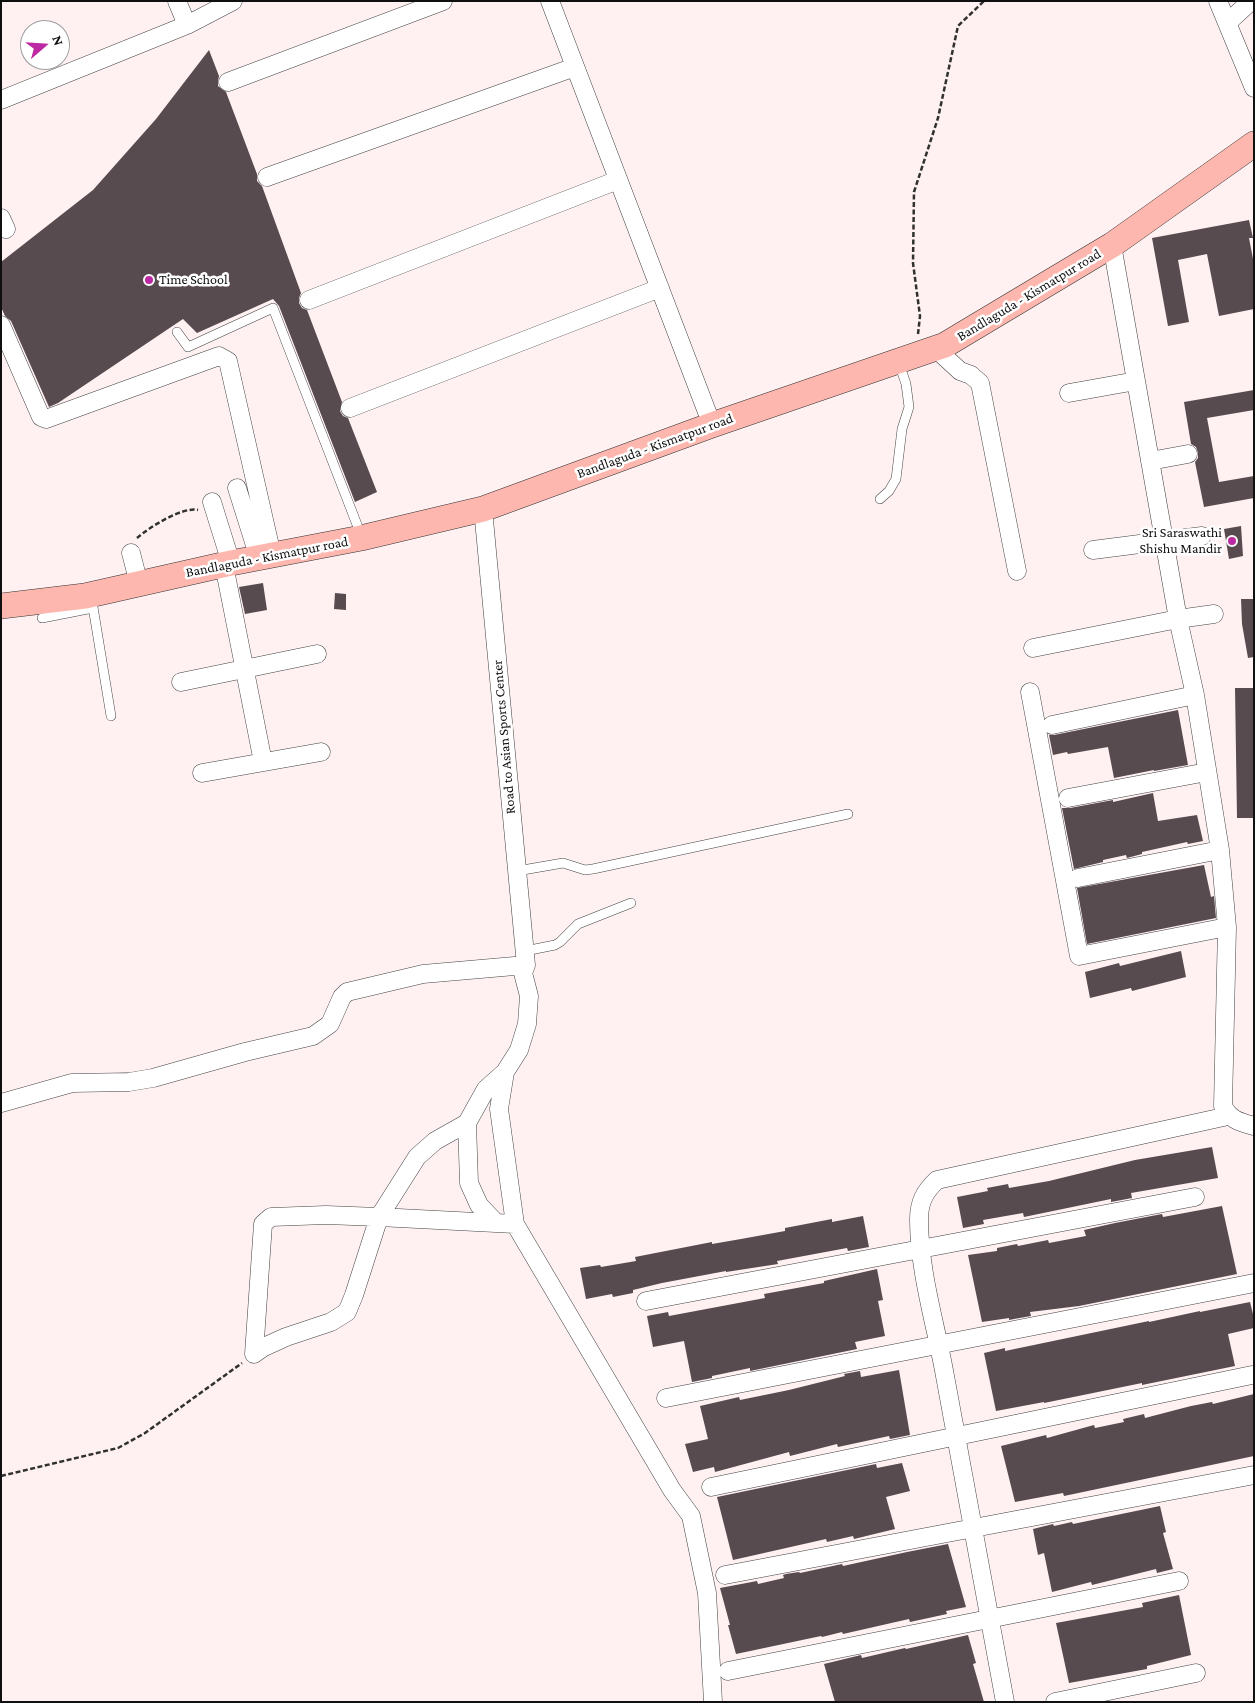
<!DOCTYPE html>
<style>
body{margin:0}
#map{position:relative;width:1255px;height:1703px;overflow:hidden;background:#fff1f1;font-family:"Crimson Pro",serif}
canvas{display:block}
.frame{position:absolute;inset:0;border:2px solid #0f0f0f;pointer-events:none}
.north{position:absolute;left:20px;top:20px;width:50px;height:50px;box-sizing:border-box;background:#fff;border:1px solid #9f9f9f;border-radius:50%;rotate:71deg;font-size:14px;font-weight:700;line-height:20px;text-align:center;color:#0f0f0f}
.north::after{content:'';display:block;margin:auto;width:18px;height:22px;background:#bc29a2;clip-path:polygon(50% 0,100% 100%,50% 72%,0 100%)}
</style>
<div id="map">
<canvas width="1255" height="1703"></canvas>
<div class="frame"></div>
<div class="north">N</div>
</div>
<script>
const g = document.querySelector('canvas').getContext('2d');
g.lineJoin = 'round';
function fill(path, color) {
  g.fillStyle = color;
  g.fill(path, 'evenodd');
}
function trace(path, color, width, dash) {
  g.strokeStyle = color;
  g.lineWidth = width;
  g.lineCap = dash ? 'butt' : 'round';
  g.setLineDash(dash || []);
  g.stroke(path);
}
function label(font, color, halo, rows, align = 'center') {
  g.font = font + ' "Crimson Pro",serif';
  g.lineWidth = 5;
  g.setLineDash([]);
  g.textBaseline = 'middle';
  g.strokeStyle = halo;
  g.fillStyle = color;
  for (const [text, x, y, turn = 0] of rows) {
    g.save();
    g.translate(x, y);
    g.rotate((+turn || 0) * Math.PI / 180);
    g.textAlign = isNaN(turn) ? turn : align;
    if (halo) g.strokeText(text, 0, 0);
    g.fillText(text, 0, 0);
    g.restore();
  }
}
fill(new Path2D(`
 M209,50L219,76L218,81V86L226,92L257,174V181L262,186L301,293L299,298V303L302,308L307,310L342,402L340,411L343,416L348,418L377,492L355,502L279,306L273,299L197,333L183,319L58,403L49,407L11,321L5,316L1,307V262L93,190L156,119Z
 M1249,220L1253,238H1249L1254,264V309L1219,316L1207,254L1178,260L1189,322L1168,326L1152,238Z
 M1254,390V410L1207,418L1219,482L1254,476V498L1204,507L1195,462L1198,458V453L1196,447L1191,444L1184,402Z
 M1241,526L1243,556L1229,559L1224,529Z
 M263,583L267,610L245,614L239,587Z
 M335,593L346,594V610L334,609Z
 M1241,599H1254V657L1248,658L1242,624Z
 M1235,688H1254V818H1237Z
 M1178,710L1188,765L1154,771V770L1114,778L1108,747L1068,754L1067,752L1053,755L1049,735H1054Z
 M1153,793L1158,821L1197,815L1203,841L1188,844L1187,842L1142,852V854L1127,858L1126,855L1103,860V862L1074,869L1062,808H1070L1113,800V802Z
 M1204,865L1211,897L1214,896L1216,918L1087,944L1077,888Z
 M1181,951L1186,977L1132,991L1131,988L1090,998L1085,972L1119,963L1120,966Z
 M1212,1147L1218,1178L1131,1193L1132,1198L1111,1202V1199L1024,1217L1023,1213L983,1220L984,1224L963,1228L957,1197L988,1191L987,1188L1008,1184L1009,1188L1049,1181L1135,1160Z
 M1222,1206L1237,1274L1079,1306L1030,1312L1031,1316L1014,1319L1009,1320V1318L982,1322L968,1255L997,1251V1248L1017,1244L1018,1246L1048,1240L1049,1243L1086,1236L1084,1230L1115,1223L1162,1214L1163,1217Z
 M863,1216L869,1247L848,1251L847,1248L777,1261L778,1264L726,1272V1271L662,1283L633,1290V1293L613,1297L612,1294L586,1299L580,1268L600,1265L601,1267L636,1261L635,1257L712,1242V1244L741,1239L785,1231V1228L832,1219V1222Z
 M877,1269L883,1300L878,1301L885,1336L855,1342L857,1349L750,1371V1368L712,1376V1378L692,1382L684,1341L653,1347L647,1316L668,1312L669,1316L765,1298L764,1294L824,1283V1281Z
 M1250,1302L1254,1318V1328L1228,1334L1235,1366L1142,1385V1383L1044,1403V1402L996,1411L984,1353L1005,1348V1351L1149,1321V1322L1200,1311V1312Z
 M899,1370L910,1435L890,1439L889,1436L838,1447L837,1444L790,1456L789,1452L715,1472L714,1467L693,1472L685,1444L708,1439L700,1406L739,1397L740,1400L789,1390L845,1376L844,1374L860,1371L861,1377Z
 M1254,1394V1456L1064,1496L1063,1493L1015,1502L1001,1446L1046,1435L1047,1438L1094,1425L1095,1428L1124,1422L1123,1419L1144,1414L1145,1418L1191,1406L1212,1402L1213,1404Z
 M902,1463L910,1491L886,1497L895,1529L854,1539L853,1536L827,1542L826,1539L733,1560L717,1497L876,1464L877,1468Z
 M1160,1506L1166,1532L1163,1533L1173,1569L1157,1573L1156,1569L1092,1585L1091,1582L1052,1592L1044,1553L1038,1555L1033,1529L1053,1524L1054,1526L1072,1522L1073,1524Z
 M948,1544L966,1607L946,1611L947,1614L910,1622L909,1619L843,1634L842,1632L822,1637L821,1636L736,1654L728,1625H730L720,1588L757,1581L758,1584L784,1578L783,1575L786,1574L799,1572L800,1573L842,1564L843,1566L907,1552Z
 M1179,1595L1191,1655L1147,1666V1669L1069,1683L1056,1623L1143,1607L1142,1603Z
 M968,1635L976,1663L973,1664L984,1702H835L824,1664L861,1655L862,1658L905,1648L906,1649Z`), '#574b50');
const lane = new Path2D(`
 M177,332L188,347L273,308L361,535
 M880,499L889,491L896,479L902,429L909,407L906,384L899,363
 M91,595L111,716
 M42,618L93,608
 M517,871L563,863L585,870L593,869L848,814
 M525,951L555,945L560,942L578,924L631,903`);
const street = new Path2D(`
 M550,1L712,425
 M1218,1L1254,88
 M1227,23L1251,1
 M187,25L233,1
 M228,82L443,1
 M1,100L187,25L177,1
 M267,177L575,67
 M1,218L6,229
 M1112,245L1178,619L1195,695L1220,850L1227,927L1223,1106C1230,1120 1240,1122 1254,1126
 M309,300L618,180
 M1,325L41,417L46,419L219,356L228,361L272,555
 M935,348L960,371L971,375L980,383L1017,571
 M1069,393L1136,381
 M350,408L660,288
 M1150,461L1188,454
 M237,488L259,558
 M212,502L231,563
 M483,509L526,965
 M1093,550L1202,536
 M131,553L139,584
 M224,565L263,762
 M1033,648L1178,619L1214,614
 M181,682L317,654
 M1030,692L1079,956L1227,927
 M1052,725L1195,695
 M202,773L321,752
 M1068,798L1207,772
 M1078,878L1220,850
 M1,1103L72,1083L129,1082L153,1078L245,1052L313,1036L330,1024L342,997L347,992L423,974L526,965
 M467,1123L469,1183L479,1205L496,1223
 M515,1224L672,1490L691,1516L707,1593L713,1702
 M646,1301L1195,1197
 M254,1354L264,1347L286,1337L331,1322L347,1312L354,1295L379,1217L515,1224L499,1109L505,1072L519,1050L527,1024L529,996L523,973L526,965
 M254,1354L263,1224L271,1217L326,1215L379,1217L417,1157L435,1141L467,1123L486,1089L505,1072
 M666,1398L1254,1283
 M711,1487L1252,1375
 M725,1575L1254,1475
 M728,1671L1179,1581
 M1005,1702C985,1593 965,1485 945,1376C936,1325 919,1272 919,1219C919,1202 925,1191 937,1180L1228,1116
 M1055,1702L1196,1673`);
const secondary = new Path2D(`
 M1,606L85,596L231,563L361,538L483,509L712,425L945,345L1112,245L1254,144`);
trace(lane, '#424242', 10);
trace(street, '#424242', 19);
trace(secondary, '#313131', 26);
trace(new Path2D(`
 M918,334L920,316L913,263L914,192L938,118L958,26L984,1
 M137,538C148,528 183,506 198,510
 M1,1476L118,1448L145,1433L242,1363`), '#313131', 2.5, [5, 2.5]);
trace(lane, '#fff', 9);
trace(street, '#fff', 18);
trace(secondary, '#fdb7ae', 25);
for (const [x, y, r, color] of [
 [149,280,5,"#bc29a2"],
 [1232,541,5,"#bc29a2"]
]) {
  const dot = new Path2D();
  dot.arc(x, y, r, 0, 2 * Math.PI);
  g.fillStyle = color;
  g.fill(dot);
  trace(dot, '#fff', 2);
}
label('14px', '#0f0f0f', '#fff', [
 ["Time School",159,280],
 ["Sri Saraswathi",1222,533,"right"],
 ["Shishu Mandir",1222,549,"right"]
], 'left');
label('14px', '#0f0f0f', '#fff', [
 ["Bandlaguda - Kismatpur road",1029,295,-31],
 ["Bandlaguda - Kismatpur road",655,446,-20],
 ["Bandlaguda - Kismatpur road",267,557,-11],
 ["Road to Asian Sports Center",504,737,-95]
]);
</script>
